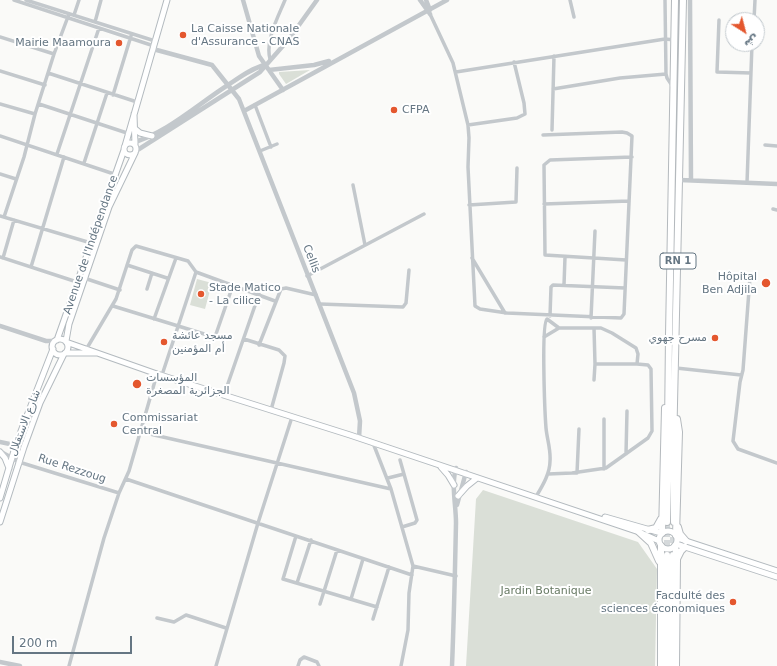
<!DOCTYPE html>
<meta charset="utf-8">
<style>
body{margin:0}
#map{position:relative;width:777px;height:666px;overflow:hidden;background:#fafaf8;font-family:"DejaVu Sans","Noto Sans Arabic",sans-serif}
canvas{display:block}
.north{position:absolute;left:725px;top:12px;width:40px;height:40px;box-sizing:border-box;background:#fff;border:1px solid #c1c8cd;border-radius:50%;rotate:144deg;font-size:11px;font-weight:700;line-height:16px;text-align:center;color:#657683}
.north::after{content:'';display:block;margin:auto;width:14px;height:18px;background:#e4572e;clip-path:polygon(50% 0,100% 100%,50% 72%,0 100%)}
.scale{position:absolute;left:12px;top:636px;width:120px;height:18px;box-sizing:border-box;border:2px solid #657683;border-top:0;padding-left:5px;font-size:12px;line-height:14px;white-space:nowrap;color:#657683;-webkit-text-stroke:3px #fff;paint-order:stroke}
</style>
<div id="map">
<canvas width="777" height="666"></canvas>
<div class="north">ش</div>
<div class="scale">200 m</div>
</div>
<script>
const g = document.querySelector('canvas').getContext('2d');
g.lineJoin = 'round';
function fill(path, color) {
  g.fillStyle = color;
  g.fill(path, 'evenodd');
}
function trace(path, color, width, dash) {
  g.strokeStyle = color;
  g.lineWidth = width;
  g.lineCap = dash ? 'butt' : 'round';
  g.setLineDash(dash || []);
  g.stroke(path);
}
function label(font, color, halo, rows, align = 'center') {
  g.font = font + ' "DejaVu Sans","Noto Sans Arabic",sans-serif';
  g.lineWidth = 4;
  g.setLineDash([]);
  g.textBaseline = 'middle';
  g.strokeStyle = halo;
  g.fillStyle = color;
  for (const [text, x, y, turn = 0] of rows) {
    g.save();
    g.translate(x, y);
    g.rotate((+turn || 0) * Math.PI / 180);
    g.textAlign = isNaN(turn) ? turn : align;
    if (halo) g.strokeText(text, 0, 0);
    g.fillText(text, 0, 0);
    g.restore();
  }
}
fill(new Path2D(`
 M310,70L286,84L279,74V72Z
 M197,279L212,283L205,309L190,305Z
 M483,490L638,542L657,569L655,666H466L476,499Z`), '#dadfd7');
trace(new Path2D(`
 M673,552V529
 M667,555V522`), '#d5d9db', 6, [6, 3]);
const secondary = new Path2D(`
 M134,114L135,145
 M134,128L140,133L152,136
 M124 149a6 6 0 1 1 12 0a6 6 0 1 1-12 0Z
 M125,146L167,0
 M52 347a8 8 0 1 1 16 0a8 8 0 1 1-16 0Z
 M57,340L124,150
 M66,341L69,324L109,207L135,153
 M66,342L157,374L350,435L639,532L659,541
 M65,353H96
 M0,452L5,458L9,468
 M441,467L448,475L454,485
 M458,496L467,486L477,478
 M0,498L16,444L53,349
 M605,517L661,533
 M0,522L24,447L40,403L64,354
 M659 540a9 9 0 1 1 18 0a9 9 0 1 1-18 0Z
 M677,538L777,571
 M676,544L777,577`);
const trunk = new Path2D(`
 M667,522L669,335L675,0
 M674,522L673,449L683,0
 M678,527L680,534L686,541
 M648,530L656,528L661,519
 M639,532L651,543L659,561
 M662,533L665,408
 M676,535L679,432L677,419
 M675,546L677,559L676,666
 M677,559L681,551L685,547
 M661,666V546
 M664,666L667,555
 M670,666L673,555`);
trace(secondary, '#b3babf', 7);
trace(trunk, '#b4b9bd', 8);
trace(new Path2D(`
 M14,0L154,46
 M26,0L155,41
 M570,0L574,17
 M665,0L666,74L667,78L673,87
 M430,14L453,63L468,125L469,138L468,167L475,306L480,309L507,313L621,318L624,314L632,136L627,133L622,132L543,135
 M74,15L79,0
 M719,20L717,72L751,73
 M754,20L755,0
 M95,22L101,0
 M0,37L54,54
 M270,59C265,41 278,17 285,0
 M0,71L45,85
 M456,72L665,39L675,40
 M48,73L137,102
 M553,89L620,78L666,74
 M113,95L131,36
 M0,104L35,114
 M39,104L127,133
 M255,105L271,147
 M468,125L517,118L525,114L524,103L514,62
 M552,130L554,56
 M0,136L114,174
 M765,145L777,146
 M260,151L277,144
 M57,154L99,28
 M84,163L107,93
 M0,174L16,179
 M747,183L752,44
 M353,185L365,245
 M544,204L629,201
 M469,205L516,202L517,168
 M773,209L777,210
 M0,216L91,243
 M4,217L24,157L35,114L54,54L69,14
 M0,257L77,282
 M3,258L14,220
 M472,258L505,313
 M626,260L545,255L544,165L550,160L632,157
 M127,265L167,278
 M31,267L64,157
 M307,276L424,214
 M750,277L743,370L740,382L733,441L738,449L777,463
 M84,278L120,290
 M564,285L565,257
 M147,289L152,273
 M320,304L403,307L406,303L409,270
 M113,306L214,337L216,334L233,285
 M550,316L551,287L553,285L625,288
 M591,318L595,231
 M154,319L176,258
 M594,328L595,364H637
 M244,339L279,350L285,356L284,363L271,410
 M259,345L281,289L286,288L316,295
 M87,348L116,299L132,250L136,246L188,261L196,272L275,301
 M676,368L741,375
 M162,375L196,272
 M594,380L595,364
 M224,395L259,294
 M141,432L391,489
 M373,443L391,489L413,566L409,593L408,630L401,666
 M626,454L627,411
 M400,460L417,520L415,523L402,527
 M19,462L119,493
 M604,469V419
 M577,473L579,429
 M548,474L572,473L606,468L648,438L652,431L651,369L648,365L637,364L638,354L636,348L612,333L601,328H559
 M388,478L404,474
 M126,479L412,575
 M537,495C543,485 550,473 550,461C551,450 547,439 546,428C545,415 541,324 547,319L559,328L544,337
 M296,536L283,579L377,607
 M413,566L456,576
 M297,583L311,540
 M351,599L363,559
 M320,604L337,550
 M157,618L174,622L186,615L226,628
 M373,619L389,567
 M69,666L104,538L119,493L129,471L157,374
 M216,666L258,523L292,417
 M298,666L300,660L304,657L317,662L319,666`), '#c3c8cc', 3.5);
trace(new Path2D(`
 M243,0L259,56L283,90
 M420,0L430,14
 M426,0L430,10
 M690,0L691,180
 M153,49L212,65L239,99L354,393L360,421L359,438
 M269,70L314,65L329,61
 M244,111L447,0
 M131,143C166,134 198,104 228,85C240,77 252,68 265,65
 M136,151L260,72L289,39L317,0
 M680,180L777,184
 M0,326L46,341H55
 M0,442L24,447
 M1,452L19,462
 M457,505L466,472
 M0,662L20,666
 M452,666C454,618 455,571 456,523C456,505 451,485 456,468`), '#c3c8cc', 4.5);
trace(secondary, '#fff', 5);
trace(trunk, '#fff', 6);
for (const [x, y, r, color] of [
 [183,35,4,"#e4572e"],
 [119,43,4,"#e4572e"],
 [394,110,4,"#e4572e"],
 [766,283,5,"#e4572e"],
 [201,294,4,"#e4572e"],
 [715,338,4,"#e4572e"],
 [164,342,4,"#e4572e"],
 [137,384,5,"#e4572e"],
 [114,424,4,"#e4572e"],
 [733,602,4,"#e4572e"]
]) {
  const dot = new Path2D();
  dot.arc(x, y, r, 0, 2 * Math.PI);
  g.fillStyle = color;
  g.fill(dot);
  trace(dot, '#fff', 1.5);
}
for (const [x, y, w] of [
 [678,261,36]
]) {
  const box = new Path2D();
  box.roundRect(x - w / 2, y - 8, w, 16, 3);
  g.fillStyle = '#fff';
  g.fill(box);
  trace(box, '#657683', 1);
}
label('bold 10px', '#657683', null, [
 ["RN 1",678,261]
]);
label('11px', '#657683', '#fff', [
 ["La Caisse Nationale",191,29],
 ["d'Assurance - CNAS",191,42],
 ["Mairie Maamoura",111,43,"right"],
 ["CFPA",402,110],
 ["Hôpital",757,277,"right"],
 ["Ben Adjila",757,290,"right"],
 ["Stade Matico",209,288],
 ["- La cilice",209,301],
 ["مسجد عائشة",172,336],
 ["أم المؤمنين",172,349],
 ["مسرح جهوي",707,338,"right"],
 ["المؤسسات",146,378],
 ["الجزائرية المصغرة",146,391],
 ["Commissariat",122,418],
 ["Central",122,431],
 ["Facdulté des",725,596,"right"],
 ["sciences économiques",725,609,"right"]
], 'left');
label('11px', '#657683', '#fff', [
 ["Avenue de l'Indépendance",91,245,-71],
 ["Cellis",311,259,69],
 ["شارع الاستقلال",25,423,-69],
 ["Rue Rezzoug",72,469,18]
]);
label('11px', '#687a64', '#fff', [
 ["Jardin Botanique",546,591]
]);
</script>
